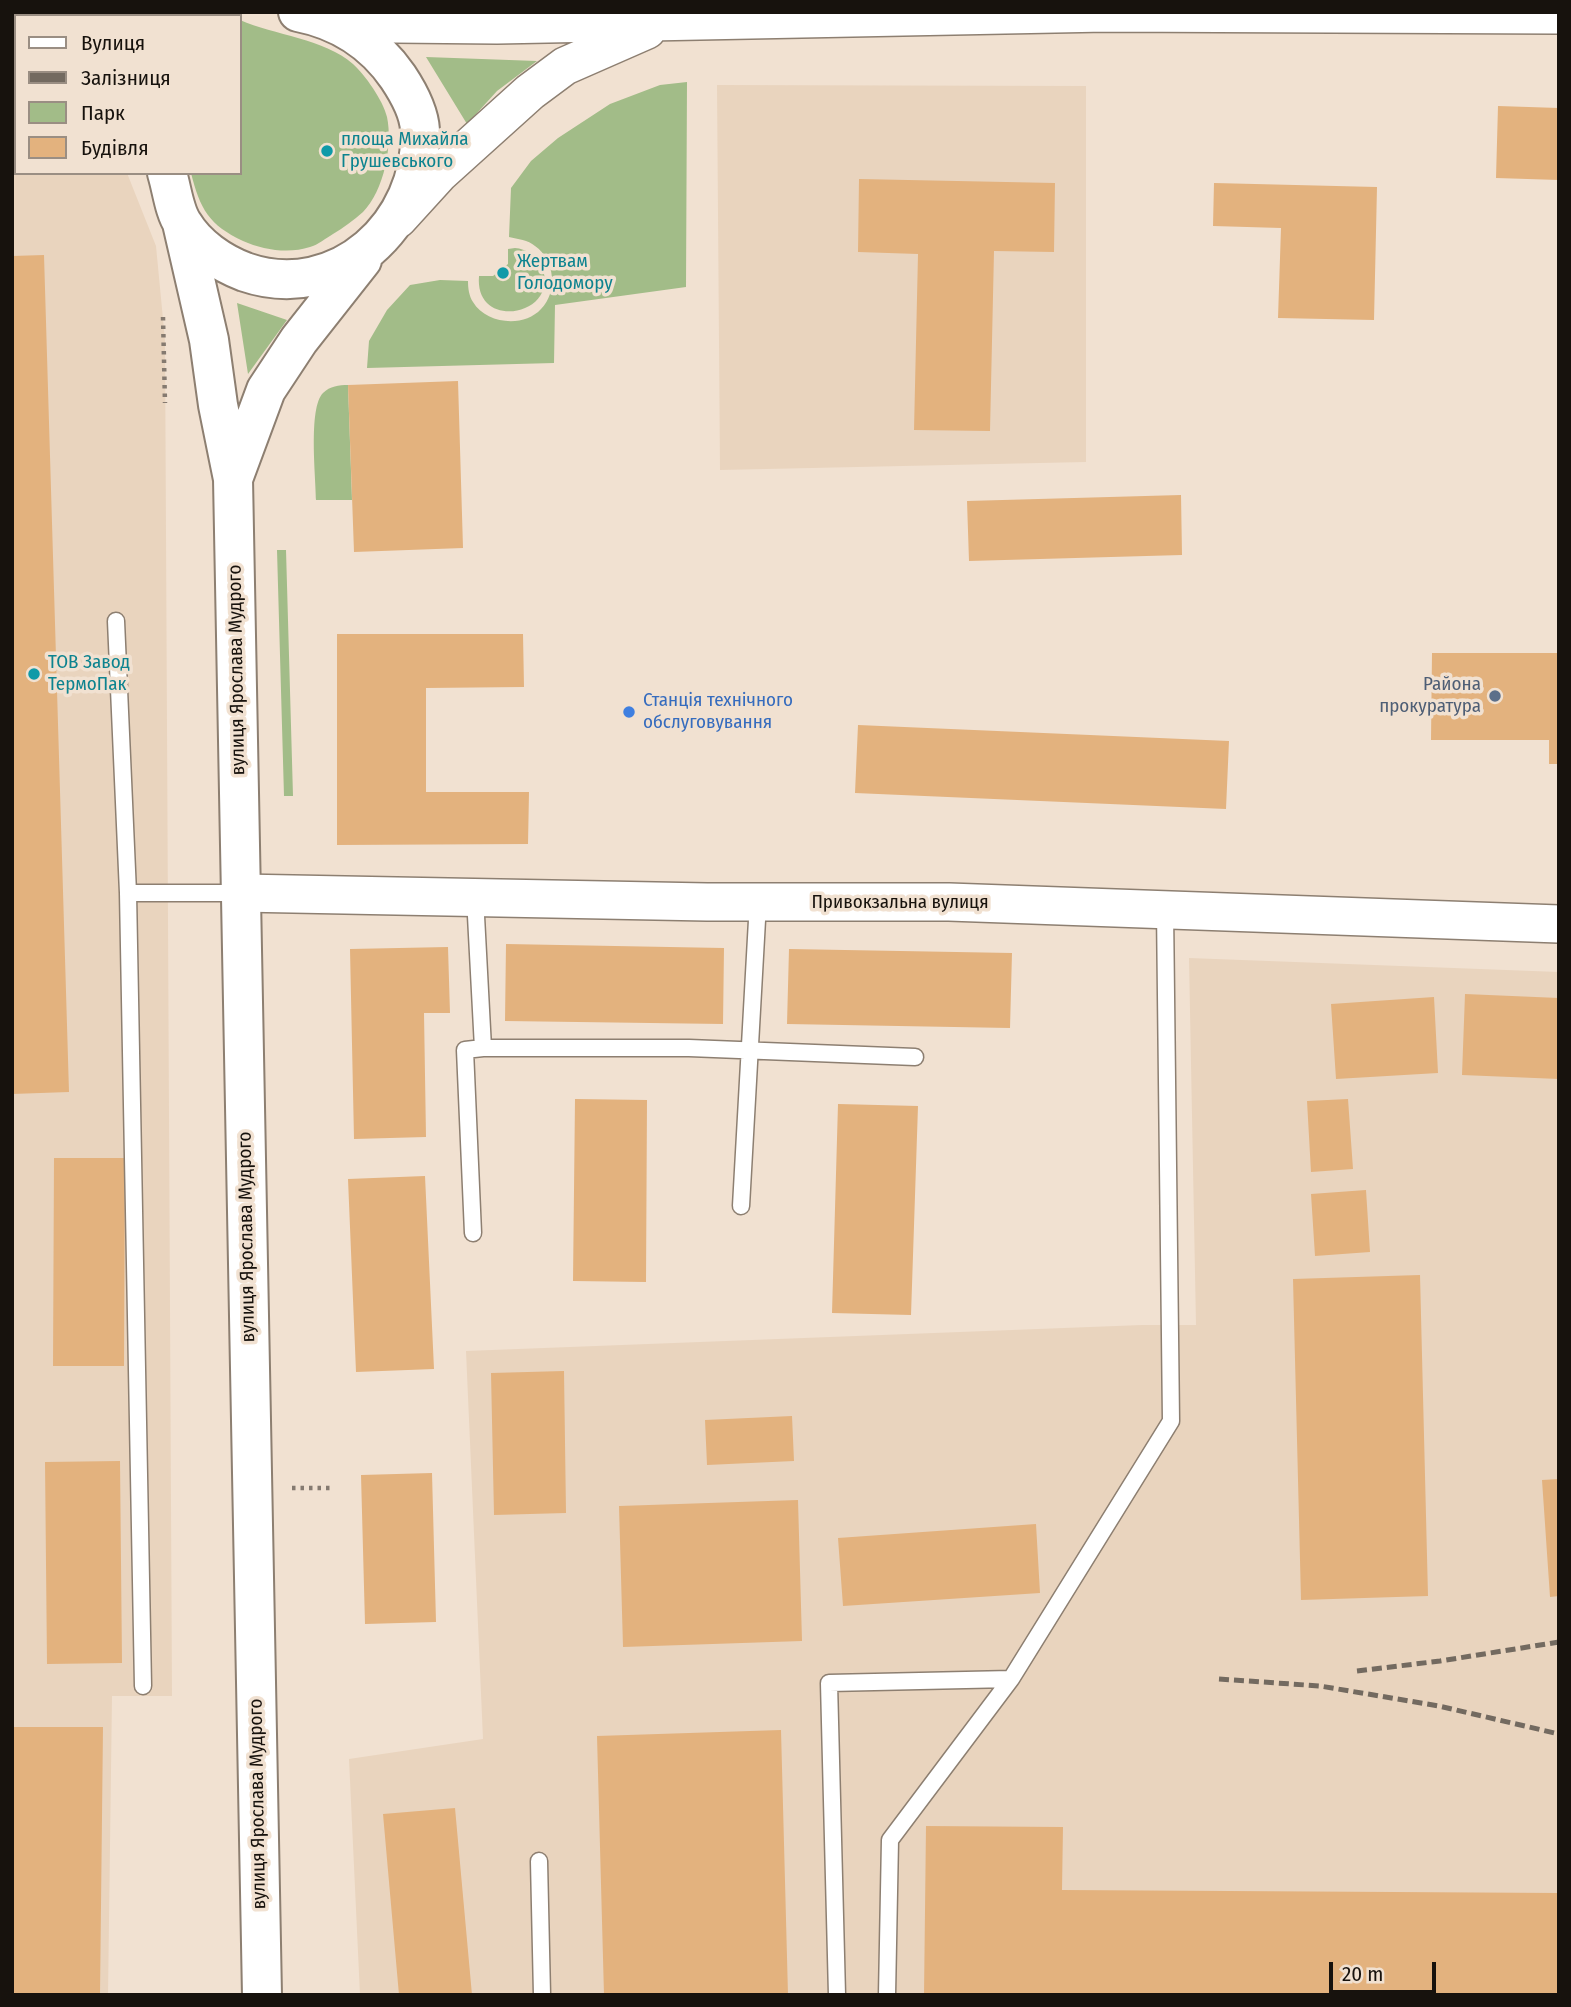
<!DOCTYPE html>
<meta charset="utf-8">
<style>
body{margin:0}
#map{position:relative;width:1571px;height:2007px;overflow:hidden;background:#f1e1d1;font-family:"Fira Sans Condensed",sans-serif}
canvas{display:block}
.frame{position:absolute;inset:0;border:14px solid #17120d;pointer-events:none}
.legend{position:absolute;left:14px;top:14px;width:228px;height:161px;box-sizing:border-box;background:#f1e1d1;border:2px solid #9a8e83;margin:0;padding:9px 12px;list-style:none;font-size:21px;color:#17120d}
.legend li{display:flex;align-items:center;gap:14px;height:35px}
.legend b{width:35px;border:2px solid #9a8e83}
.scale{position:absolute;left:1329px;top:1962px;width:107px;height:32px;box-sizing:border-box;border:4px solid #17120d;border-top:0;padding-left:9px;font-size:21px;line-height:24px;white-space:nowrap;color:#17120d;-webkit-text-stroke:5px #f1e1d1;paint-order:stroke}
</style>
<div id="map">
<canvas width="1571" height="2007"></canvas>
<div class="frame"></div>
<ul class="legend">
<li><b style="height:9px;background:#fff"></b>Вулиця</li>
<li><b style="height:9px;background:#736a60"></b>Залізниця</li>
<li><b style="height:19px;background:#a2bc88"></b>Парк</li>
<li><b style="height:19px;background:#e3b27e"></b>Будівля</li>
</ul>
<div class="scale">20 m</div>
</div>
<script>
const g = document.querySelector('canvas').getContext('2d');
g.lineJoin = 'round';
function fill(path, color) {
  g.fillStyle = color;
  g.fill(path, 'evenodd');
}
function trace(path, color, width, dash) {
  g.strokeStyle = color;
  g.lineWidth = width;
  g.lineCap = dash ? 'butt' : 'round';
  g.setLineDash(dash || []);
  g.stroke(path);
}
function label(font, color, halo, rows, align = 'center') {
  g.font = font + ' "Fira Sans Condensed",sans-serif';
  g.lineWidth = 7;
  g.setLineDash([]);
  g.textBaseline = 'middle';
  g.strokeStyle = halo;
  g.fillStyle = color;
  for (const [text, x, y, turn = 0] of rows) {
    g.save();
    g.translate(x, y);
    g.rotate((+turn || 0) * Math.PI / 180);
    g.textAlign = isNaN(turn) ? turn : align;
    if (halo) g.strokeText(text, 0, 0);
    g.fillText(text, 0, 0);
    g.restore();
  }
}
fill(new Path2D(`
 M12,76H16V173H127L156,246L165,340L172,1696H112L108,1995H12Z
 M717,85L1086,86V462L720,470Z
 M1189,958L1559,972V1995H360L349,1759L483,1739L466,1351L1142,1325H1196Z`), '#e9d4be');
fill(new Path2D(`
 M12,12H225L231,16H16V20L12,19Z
 M240,20C274,35 325,39 353,64C365,75 383,100 387,117C393,145 384,191 363,212C354,220 343,228 333,234C326,238 318,245 310,247C289,254 263,250 243,241C209,225 200,209 191,173H240Z
 M426,57L537,61L497,91L467,124Z
 M687,82L686,287L555,305L554,363L367,368L369,341L387,310L410,285L440,280L468,281C468,288 469,296 473,302C486,324 524,328 541,309C558,292 555,260 535,246C528,240 518,239 509,237L511,188L531,161L558,138L610,104L660,85Z
 M515,248C526,249 536,255 541,265C564,315 474,333 479,276H493L508,264V249Z
 M237,303L287,320L248,374Z
 M348,385L352,500H316C316,478 308,408 323,393C330,386 339,385 348,385Z
 M277,550H286L293,796H284Z`), '#a2bc88');
fill(new Path2D(`
 M1498,106L1559,108V180L1496,178Z
 M859,179L1055,183L1054,252L994,251L990,431L914,430L918,254L858,252Z
 M1214,183L1377,187L1374,320L1278,318L1281,228L1213,226Z
 M44,255L69,1092L12,1094V256Z
 M458,381L463,548L354,552L348,385Z
 M1181,495L1182,555L969,561L967,501Z
 M337,634H523L524,687L426,688V792H529L528,844L337,845Z
 M1432,653H1559V764H1549V740H1431Z
 M858,725L1229,741L1226,809L855,793Z
 M506,944L724,948L723,1024L505,1021Z
 M448,947L450,1013H424L426,1137L354,1139L350,949Z
 M789,949L1012,953L1010,1028L787,1024Z
 M1465,994L1559,998V1079L1462,1075Z
 M1434,997L1438,1073L1336,1079L1331,1004Z
 M575,1099L647,1100L646,1282L573,1281Z
 M1348,1099L1353,1169L1311,1172L1307,1101Z
 M838,1104L918,1106L911,1315L832,1313Z
 M54,1158H125L124,1366H53Z
 M425,1176L434,1369L356,1372L348,1179Z
 M1366,1190L1370,1252L1315,1256L1311,1194Z
 M1420,1275L1428,1596L1301,1600L1293,1279Z
 M564,1371L566,1513L494,1515L491,1373Z
 M792,1416L794,1461L707,1465L705,1420Z
 M120,1461L122,1663L47,1664L45,1462Z
 M432,1473L436,1622L365,1624L361,1475Z
 M1559,1479V1596L1550,1597L1542,1480Z
 M798,1500L802,1641L623,1647L619,1506Z
 M1036,1524L1040,1593L843,1606L838,1538Z
 M12,1727H103L100,1995H12Z
 M781,1730L788,1995H604L597,1736Z
 M455,1808L472,1995H399L383,1814Z
 M926,1826L1063,1827L1062,1890L1559,1893V1995H924Z`), '#e3b27e');
const service = new Path2D(`
 M116,621L128,893L143,1686
 M128,893H241
 M483,1048H689L915,1057
 M741,1206L758,902
 M473,1233L465,1050L483,1048L475,897
 M539,1861L542,1995
 M837,1995L829,1683L1011,1679
 M887,1995L890,1840L1011,1679L1171,1421L1165,910`);
const tertiary = new Path2D(`
 M319,16L394,24L497,25L1106,13L1559,15
 M398,219L439,174L530,92L565,66L647,30
 M241,893L707,902H949L1559,924`);
const primary = new Path2D(`
 M12,45L16,46
 M167,173C172,189 174,211 183,224C196,246 221,263 245,272C338,304 424,224 420,130C419,112 408,92 398,77C374,42 339,20 298,12
 M182,223L209,340L218,405L233,479L262,1995
 M233,479L266,390L299,340L362,260`);
trace(service, '#8d7f71', 19);
trace(tertiary, '#8d7f71', 40);
trace(primary, '#8d7f71', 42);
trace(new Path2D(`
 M163,317L165,403
 M292,1488H333`), '#857a70', 4.5, [3.5, 5]);
trace(service, '#fff', 16);
trace(tertiary, '#fff', 37);
trace(primary, '#fff', 38);
trace(new Path2D(`
 M1357,1671L1440,1661L1559,1642
 M1219,1679L1320,1686L1439,1706L1559,1734`), '#736a60', 5, [10, 5]);
for (const [x, y, r, color] of [
 [327,151,7,"#0f9aa8"],
 [503,273,7,"#0f9aa8"],
 [34,674,7,"#0f9aa8"],
 [1495,696,7,"#5c6f8a"],
 [629,712,7,"#3f7fe0"]
]) {
  const dot = new Path2D();
  dot.arc(x, y, r, 0, 2 * Math.PI);
  g.fillStyle = color;
  g.fill(dot);
  trace(dot, '#f1e1d1', 2.5);
}
label('19px', '#0d838f', '#f1e1d1', [
 ["площа Михайла",341,140],
 ["Грушевського",341,162],
 ["Жертвам",517,262],
 ["Голодомору",517,284],
 ["ТОВ Завод",48,663],
 ["ТермоПак",48,685]
], 'left');
label('19px', '#17120d', '#f1e1d1', [
 ["вулиця Ярослава Мудрого",237,670,-91],
 ["Привокзальна вулиця",900,903],
 ["вулиця Ярослава Мудрого",247,1237,-91],
 ["вулиця Ярослава Мудрого",258,1804,-91]
]);
label('19px', '#4e5e75', '#f1e1d1', [
 ["Района",1481,685],
 ["прокуратура",1481,707]
], 'right');
label('19px', '#366cbe', '#f1e1d1', [
 ["Станція технічного",643,701],
 ["обслуговування",643,723]
], 'left');
</script>
